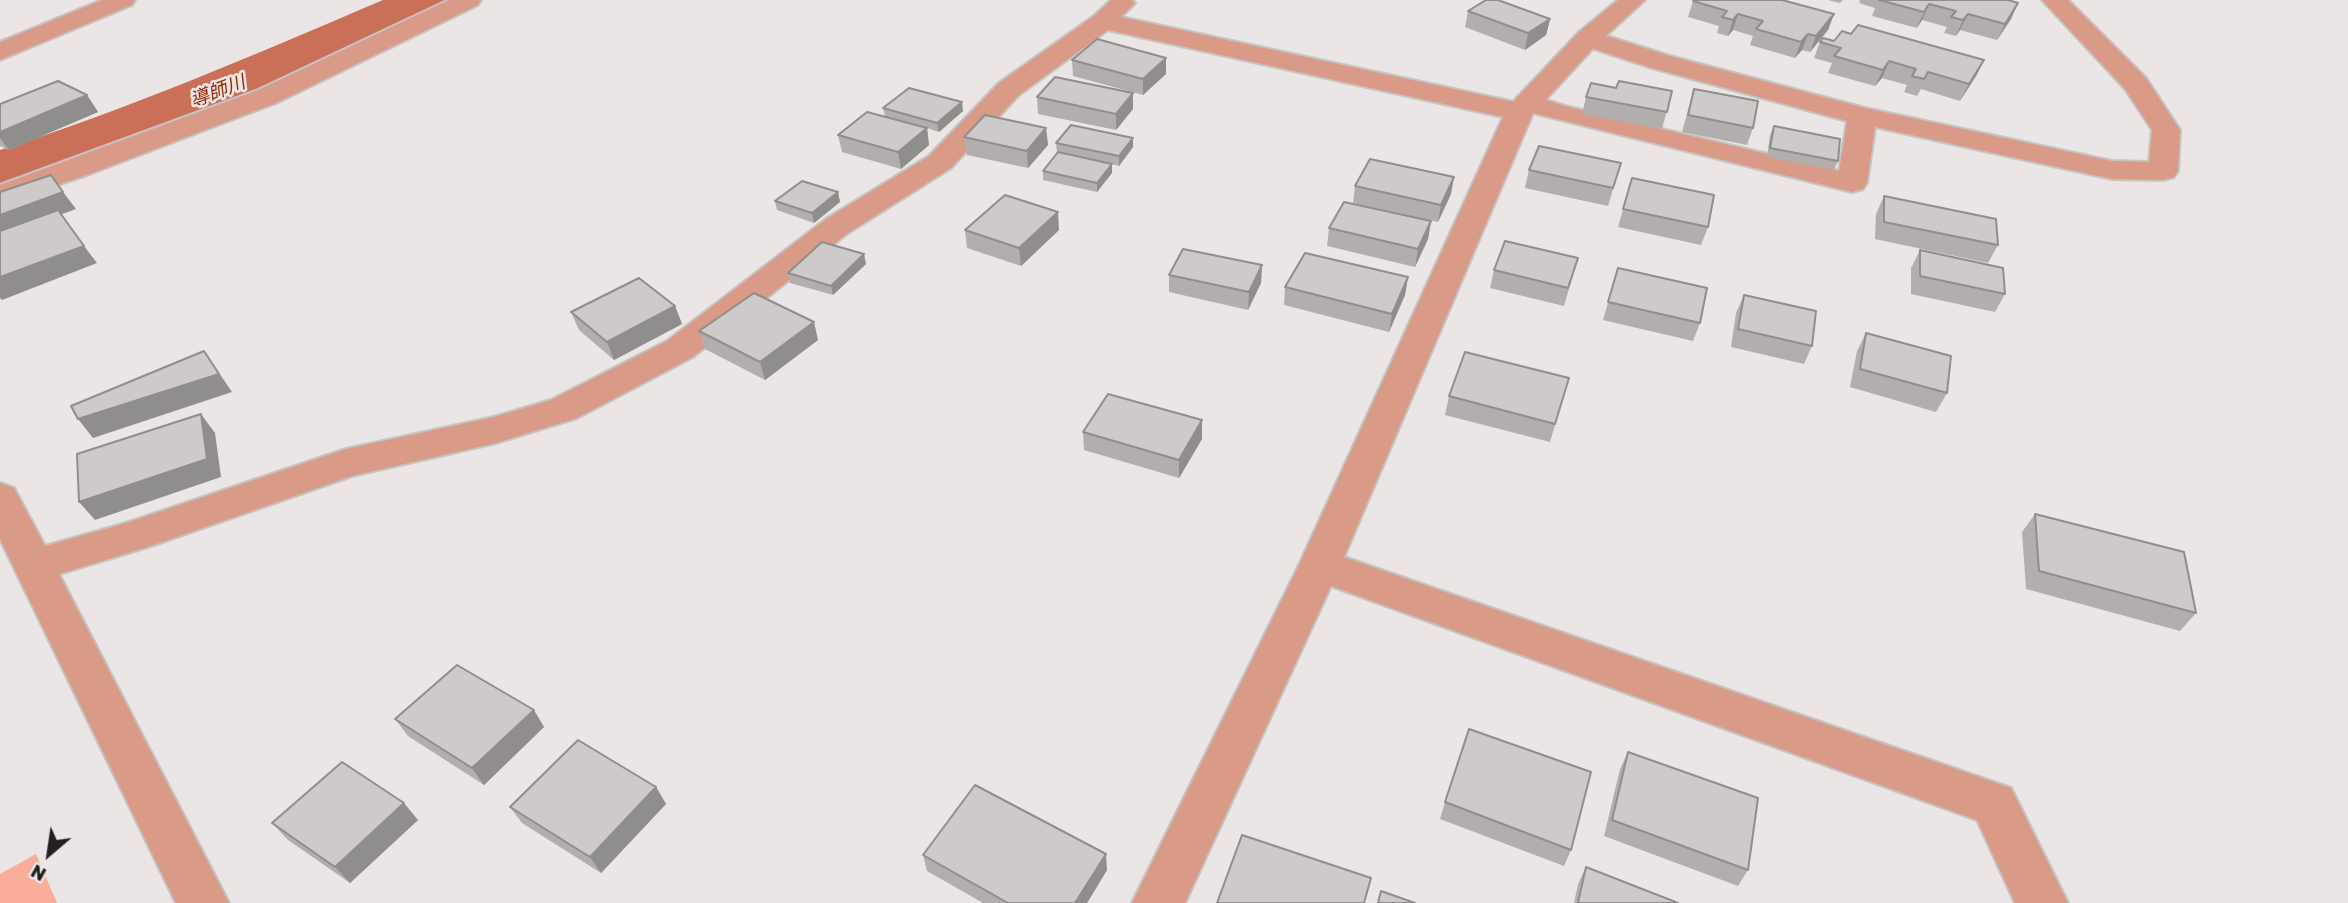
<!DOCTYPE html>
<meta charset="utf-8">
<style>
body{margin:0}
#map{position:relative;width:2348px;height:903px;overflow:hidden;background:#ebe6e5;font-family:Rubik,sans-serif}
canvas{display:block}
.north{position:absolute;left:14px;top:819px;width:70px;height:70px;-webkit-text-stroke:5px #ebe6e5;paint-order:stroke;rotate:209deg;font-size:19px;font-weight:700;line-height:28px;text-align:center;color:#222120}
.north::after{content:'';display:block;margin:auto;width:24px;height:32px;background:#222120;clip-path:polygon(50% 0,100% 100%,50% 72%,0 100%)}
</style>
<div id="map">
<canvas width="2348" height="903"></canvas>
<div class="north">N</div>
</div>
<script>
const g = document.querySelector('canvas').getContext('2d');
g.lineJoin = 'round';
function fill(path, color) {
  g.fillStyle = color;
  g.fill(path, 'evenodd');
}
function trace(path, color, width, dash) {
  g.strokeStyle = color;
  g.lineWidth = width;
  g.lineCap = dash ? 'butt' : 'round';
  g.setLineDash(dash || []);
  g.stroke(path);
}
function label(font, color, halo, rows, align = 'center') {
  g.font = font + ' Rubik,"Noto Sans JP",sans-serif';
  g.lineWidth = 5;
  g.setLineDash([]);
  g.textBaseline = 'middle';
  g.strokeStyle = halo;
  g.fillStyle = color;
  for (const [text, x, y, turn = 0] of rows) {
    g.save();
    g.translate(x, y);
    g.rotate((+turn || 0) * Math.PI / 180);
    g.textAlign = isNaN(turn) ? turn : align;
    if (halo) g.strokeText(text, 0, 0);
    g.fillText(text, 0, 0);
    g.restore();
  }
}
fill(new Path2D(`
 M36,854L57,903H0V874Z`), '#faad98');
fill(new Path2D(`
 M383,0H461L452,12L257,101L114,157L0,194V150C131,108 257,54 383,0Z`), '#ca7058');
const minor = new Path2D(`
 M102,0H135L132,5L0,60V42Z
 M449,0H481L478,5L276,103L87,175L0,204V185L256,91Z
 M1111,0H1132L1135,3L1121,17L1514,102L1518,96L1528,94L1565,106L1839,171L1847,121L1652,68L1579,44L1575,38L1579,32L1588,30L1670,56L1865,108L2112,161L2149,162L2152,130L2125,89L2042,0H2068L2146,78L2180,130L2178,171L2174,177L2163,180L2112,179L1875,127L1867,183L1863,189L1852,192L1533,113L1344,557L2011,788L2068,903H2015L1977,820L1331,586L1185,903H1132L1299,565L1503,117L1108,30L1019,95L951,168L848,233L693,357L577,418L496,443L352,476L148,547L59,574L229,903H176L0,539V483L14,488L45,546L126,523L346,449L494,417L551,400L667,341L826,219L929,156L999,83L1094,16Z`);
const tertiary = new Path2D(`
 M1618,0H1645L1597,44L1529,118L1519,120L1509,118L1505,112L1509,106L1579,32Z`);
trace(minor, '#c7c3c2', 4);
trace(tertiary, '#c7c3c2', 4);
fill(minor, '#d99a88');
fill(tertiary, '#d99a88');
fill(new Path2D(`
 M1828,0H1843L1840,3Z
 M1860,0H2008L2011,19L1997,40L1960,30L1956,36L1944,33L1947,27L1922,20L1917,28L1872,16L1875,8L1859,3Z
 M1693,1L1834,14L1828,30L1810,52L1802,50L1795,58L1750,45L1753,36L1733,30L1728,36L1717,33L1719,26L1688,17Z
 M1468,11L1550,19L1546,35L1525,50L1465,27Z
 M1851,34L1984,60L1976,76L1960,101L1921,89L1917,96L1904,92L1907,85L1882,78L1875,86L1828,73L1832,63L1814,58L1820,42L1834,41Z
 M1166,58V74L1143,95L1073,76L1072,60Z
 M1616,88L1672,91L1662,129L1582,114L1586,97Z
 M1694,89L1753,128L1747,145L1682,132Z
 M87,95L98,112L9,150L0,146V104Z
 M1037,97L1133,109L1116,130L1038,114Z
 M883,108L963,111L939,132L927,128L929,145L901,169L842,152L838,135L885,116Z
 M1774,126L1838,161L1834,170L1767,157L1770,135Z
 M1046,128L1048,145L1028,168L967,155L964,137Z
 M1056,143L1133,147L1119,166L1112,164V173L1097,192L1043,180V171L1058,152H1057Z
 M1621,163L1608,206L1525,188L1529,170Z
 M1632,178L1708,227L1701,245L1618,227Z
 M1355,186L1451,194L1438,222L1353,203Z
 M838,192L840,202L814,223L777,210L775,201Z
 M1884,196L1998,245L1988,263L1875,239L1876,214Z
 M1431,221L1428,239L1415,267L1327,246L1329,228Z
 M965,230H1059L1021,266L967,248Z
 M1920,250L2005,294L1995,312L1911,294V268Z
 M866,264L833,295L790,283L788,273Z
 M1262,265L1261,283L1248,310L1169,292V275Z
 M1618,268L1700,323L1693,341L1603,320Z
 M1494,270L1573,275L1564,306L1490,288Z
 M1408,277L1405,295L1389,332L1284,305L1285,287Z
 M1744,295L1812,346L1804,364L1731,347L1736,313Z
 M675,306L682,324L614,360L579,330L571,312Z
 M699,331L818,340L765,380L705,349Z
 M1866,333L1947,393L1936,412L1850,387L1857,351Z
 M1569,378L1550,442L1445,415L1449,396Z
 M1202,420V439L1179,478L1084,450L1083,432Z
 M2035,514L2196,613L2180,631L2026,589L2022,532Z
 M395,719L544,727L484,785L408,736Z
 M1628,752L1748,870L1738,886L1604,836L1620,769Z
 M656,787L666,804L601,873L522,823L510,807Z
 M1445,802L1571,850L1564,866L1440,819Z
 M418,820L350,883L288,840L272,823Z
 M923,855L1107,870L1087,903H983L927,871Z
 M1586,867L1678,903H1574L1578,884Z`), '#b1aead');
fill(new Path2D(`
 M2018,3L2011,19L1997,40L2005,24Z
 M1929,4L1922,20L1917,28L1924,12Z
 M1738,14L1733,30L1728,36L1733,20Z
 M1834,14L1828,30L1810,52L1816,36Z
 M1968,14L1960,30L1956,36L1963,20Z
 M1550,19L1546,35L1525,50L1528,33Z
 M1808,34L1802,50L1795,58L1801,42Z
 M1166,58V74L1143,95V79Z
 M1984,60L1976,76L1960,101L1969,84Z
 M1889,61L1882,78L1875,86L1883,70Z
 M1133,93V109L1116,130V114Z
 M87,95L98,112L9,150L0,138V132Z
 M962,102L963,111L939,132L937,123Z
 M927,128L929,145L901,169L898,152Z
 M1046,128L1048,145L1028,168L1027,151Z
 M1133,138V147L1119,166V156Z
 M1112,164V173L1097,192V183Z
 M1454,177L1451,194L1438,222L1441,205Z
 M63,192L76,209L0,237V215Z
 M838,192L840,202L814,223L812,213Z
 M1058,212L1059,230L1021,266L1019,248Z
 M1431,221L1428,239L1415,267L1418,249Z
 M84,246L97,263L2,300L0,298V277Z
 M864,254L866,264L833,295L831,286Z
 M1262,265L1261,283L1248,310L1249,292Z
 M1408,277L1405,295L1389,332L1392,314Z
 M675,306L682,324L614,360L607,342Z
 M814,322L818,340L765,380L760,362Z
 M204,351L232,392L93,438L78,419Z
 M201,414L215,433L221,477L95,520L79,502Z
 M1202,420V439L1179,478V460Z
 M534,710L544,727L484,785L472,768Z
 M656,787L666,804L601,873L590,857Z
 M404,803L418,820L350,883L335,867Z
 M1106,854L1107,870L1087,903H1075Z`), '#908d8d');
const building = new Path2D(`
 M1486,0H1498L1550,19L1528,33L1468,11Z
 M1694,0H1782L1834,14L1816,36L1808,34L1801,42L1756,29L1763,21L1738,14L1733,20L1722,17L1727,11L1693,1Z
 M1879,0H2008L2018,3L2005,24L1968,14L1963,20L1951,17L1956,11L1929,4L1924,12Z
 M1858,25L1984,60L1969,84L1928,72L1924,79L1912,76L1916,69L1889,61L1883,70L1834,56L1841,48L1820,42L1823,38L1834,41L1842,31L1851,34Z
 M1097,39L1166,58L1143,79L1072,60Z
 M1055,77L1133,93L1116,114L1037,97Z
 M58,81L87,95L0,132V104Z
 M1619,81L1672,91L1667,112L1586,97L1591,83L1616,88Z
 M909,88L962,102L937,123L883,108Z
 M1694,89L1758,101L1753,128L1688,115Z
 M867,112L927,128L898,152L838,135Z
 M985,115L1046,128L1027,151L964,137Z
 M1071,125L1133,138L1119,156L1056,143Z
 M1774,126L1840,139L1838,161L1770,148Z
 M1539,146L1621,163L1613,188L1529,170Z
 M1058,152L1112,164L1097,183L1043,171Z
 M1370,159L1454,177L1441,205L1355,186Z
 M51,175L63,192L0,215V192Z
 M1632,178L1714,195L1708,227L1623,209Z
 M802,181L838,192L812,213L775,201Z
 M1005,195L1058,212L1019,248L965,230Z
 M1884,196L1996,219L1998,245L1884,222Z
 M1344,202L1431,221L1418,249L1329,228Z
 M58,210L84,246L0,277V231Z
 M1505,241L1578,258L1568,288L1494,270Z
 M822,242L864,254L831,286L788,273Z
 M1183,249L1262,265L1249,292L1169,275Z
 M1920,250L2003,268L2005,294L1920,276Z
 M1305,253L1408,277L1392,314L1285,287Z
 M1618,268L1707,288L1700,323L1608,302Z
 M639,278L675,306L607,342L571,312Z
 M754,293L814,322L760,362L699,331Z
 M1744,295L1816,311L1812,346L1738,329Z
 M1866,333L1951,356L1947,393L1860,369Z
 M204,351L219,374L78,419L71,406Z
 M1465,352L1569,378L1555,424L1449,396Z
 M1108,394L1202,420L1179,460L1083,432Z
 M201,414L207,459L79,502L77,454Z
 M2035,514L2184,552L2196,613L2039,571Z
 M457,665L534,710L472,768L395,719Z
 M1469,729L1591,772L1571,850L1445,802Z
 M578,740L656,787L590,857L510,807Z
 M1628,752L1758,798L1748,870L1612,820Z
 M342,762L404,803L335,867L272,823Z
 M975,785L1106,854L1075,903H1008L923,855Z
 M1242,835L1371,878L1364,903H1217Z
 M1586,867L1678,903H1578Z
 M1381,891L1415,903H1378Z`);
fill(building, '#cecac9');
trace(building, '#908d8d', 2);
label('italic 19px', '#952804', '#ebe6e5', [
 ["導師川",218,92,-21]
]);
</script>
